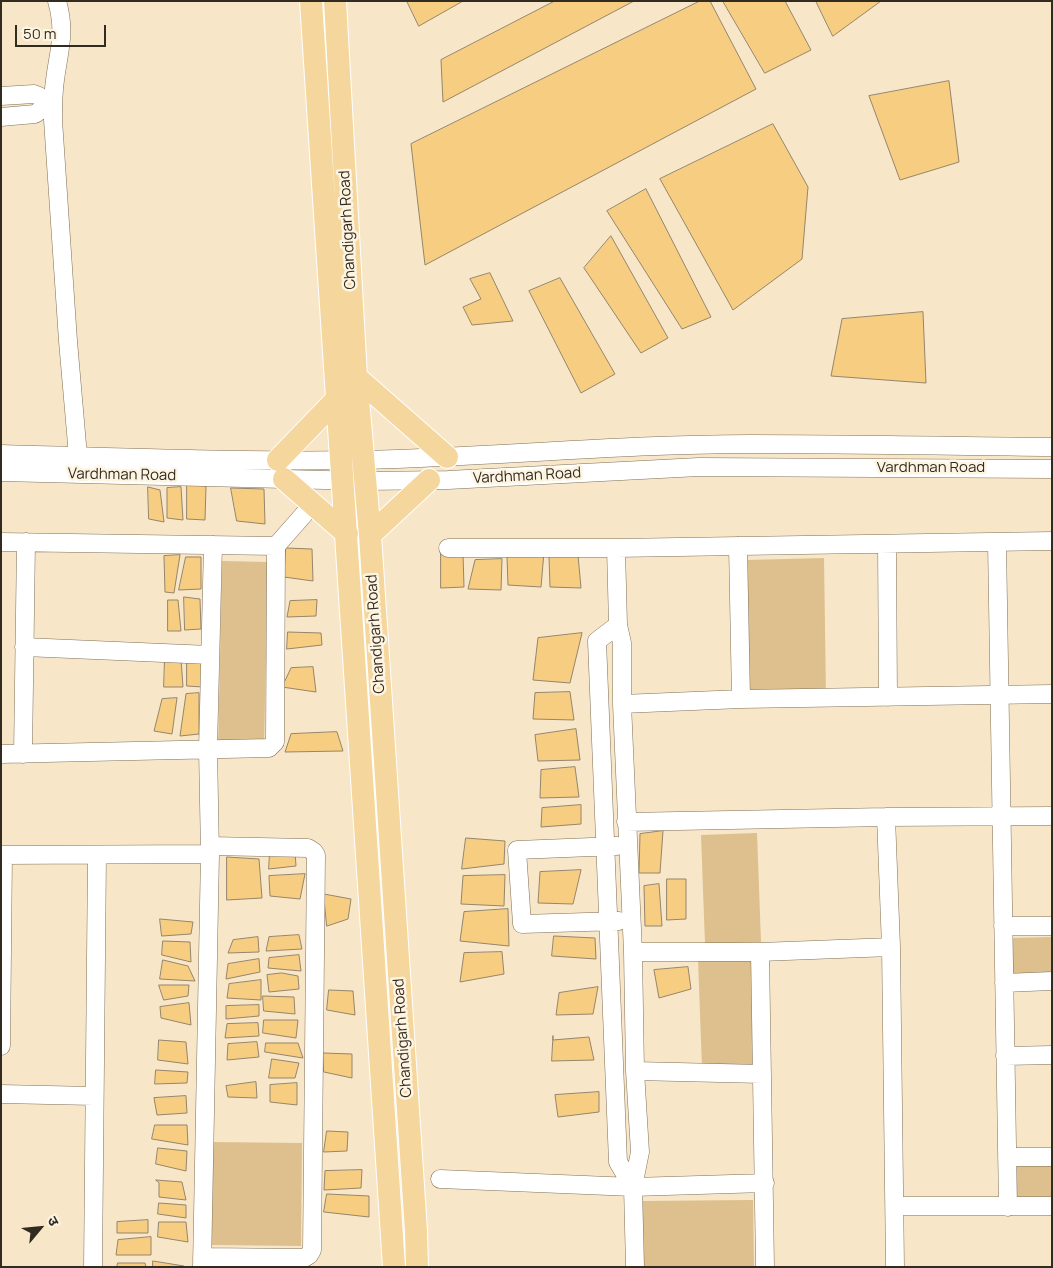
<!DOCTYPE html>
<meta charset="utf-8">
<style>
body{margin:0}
#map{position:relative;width:1053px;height:1268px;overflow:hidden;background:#f7e6c8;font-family:Manrope,"Noto Sans Devanagari",sans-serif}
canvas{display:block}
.frame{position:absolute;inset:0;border:2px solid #322b20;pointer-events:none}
.north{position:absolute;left:15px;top:1203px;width:50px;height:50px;-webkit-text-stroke:4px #fef4e2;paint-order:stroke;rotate:62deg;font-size:14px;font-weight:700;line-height:20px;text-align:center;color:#322b20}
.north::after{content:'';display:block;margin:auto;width:18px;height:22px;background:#322b20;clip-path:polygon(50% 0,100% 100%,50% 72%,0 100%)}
.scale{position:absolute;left:15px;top:25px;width:91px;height:22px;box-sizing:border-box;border:2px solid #322b20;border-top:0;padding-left:6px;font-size:15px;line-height:18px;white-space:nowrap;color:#322b20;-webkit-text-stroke:4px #fef4e2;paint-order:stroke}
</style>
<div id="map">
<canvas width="1053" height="1268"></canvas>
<div class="frame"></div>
<div class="north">उ</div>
<div class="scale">50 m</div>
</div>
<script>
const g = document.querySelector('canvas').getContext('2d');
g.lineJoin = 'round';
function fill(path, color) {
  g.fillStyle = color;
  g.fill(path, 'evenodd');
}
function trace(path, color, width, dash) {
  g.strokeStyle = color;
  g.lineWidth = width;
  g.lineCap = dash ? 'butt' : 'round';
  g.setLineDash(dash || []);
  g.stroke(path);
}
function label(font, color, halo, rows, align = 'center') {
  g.font = font + ' Manrope,sans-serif';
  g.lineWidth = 5;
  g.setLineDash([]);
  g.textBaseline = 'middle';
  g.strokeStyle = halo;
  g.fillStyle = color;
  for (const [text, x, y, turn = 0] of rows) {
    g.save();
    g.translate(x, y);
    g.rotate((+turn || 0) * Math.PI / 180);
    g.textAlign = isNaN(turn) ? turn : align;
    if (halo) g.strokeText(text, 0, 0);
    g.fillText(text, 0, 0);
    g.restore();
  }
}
fill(new Path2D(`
 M824,558L826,697L750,698L747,560Z
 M222,561L268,562L264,748L218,747Z
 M757,833L761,942L705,944L701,835Z
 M1052,937V975L1010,976L1009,938Z
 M754,958L757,1066L702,1068L698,959Z
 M212,1142L302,1143L301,1246L211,1245Z
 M1052,1162V1200L1014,1201L1013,1163Z
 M753,1200L754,1267H643L642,1201Z`), '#ddc08d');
const building = new Path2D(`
 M407,1H463L419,26Z
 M555,1H634L443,102L441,60Z
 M700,1H710L756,89L425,265L411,144Z
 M723,1H785L811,50L765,73Z
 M816,1H881L833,36Z
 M949,81L959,162L900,180L869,96Z
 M773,124L808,187L802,259L733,310L660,179Z
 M646,189L711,317L682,329L607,211Z
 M611,236L668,338L641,353L584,268Z
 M490,273L513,321L472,325L463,307L481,299L470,279Z
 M560,278L615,374L581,393L529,291Z
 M923,312L926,383L831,376L842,319Z
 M187,484L206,486L205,520L187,519Z
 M148,487L160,490L164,522L149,519Z
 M181,487L183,520L167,518V488Z
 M231,488L264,489L265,524L237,521Z
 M286,548L312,549L313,581L284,577Z
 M544,552L541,587L508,585L507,557Z
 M441,554H463L464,587L441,588Z
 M180,555L174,593L165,592L164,556Z
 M578,555L581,588L550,587L549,557Z
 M186,557H201V589L179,590Z
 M502,559L501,590L468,589L475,560Z
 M184,597L200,599L201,629L185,630Z
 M168,600H178L181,631H168Z
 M317,600L316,616L287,617L290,601Z
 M288,632L321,633L322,645L287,649Z
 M582,633L570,683L533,680L538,638Z
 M165,657L181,659L183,687H164Z
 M187,661L201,662L203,687L187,686Z
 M313,667L316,692L282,687L291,668Z
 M570,692L574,720L533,719L535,693Z
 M199,693V734L180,736L186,694Z
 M177,698L172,734L154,731L162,699Z
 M576,729L580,760L538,761L535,735Z
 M337,732L343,751L285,752L291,734Z
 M575,767L579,797L540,798L541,770Z
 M581,805V824L541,827L542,808Z
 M663,831L660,873H639L640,834Z
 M466,838L505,841L504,864L462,869Z
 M270,852H295L296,866L269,869Z
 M227,857L259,859L262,898L227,900Z
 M581,870L573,904L538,903L540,872Z
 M305,874L300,899L270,896L269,876Z
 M505,875L504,906L461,904L463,876Z
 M667,879H686V919L667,920Z
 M659,884L662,926H645L644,886Z
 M324,894L351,899L348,919L327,926Z
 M508,909L509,946L460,941L464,912Z
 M160,919L193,922L191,934L162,936Z
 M299,935L302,949L266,951L269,937Z
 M554,936L595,938L596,959L552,956Z
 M258,937L259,952L228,953L233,940Z
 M163,941L190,942L191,962L162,955Z
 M502,952L504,974L460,982L464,953Z
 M299,955L301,971L268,968L269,958Z
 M259,959L260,972L226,979L228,964Z
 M163,960L188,966L195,981L160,979Z
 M688,967L691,989L659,998L654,970Z
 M282,973L298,976L299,989L269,992L267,975Z
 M261,980V1000L227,998L229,984Z
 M159,985H189L188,996L164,1000Z
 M598,987L593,1014L556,1015L559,993Z
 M329,990L353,991L355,1015L327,1010Z
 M263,996L294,997L295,1014L264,1011Z
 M189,1003L191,1025L161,1018L160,1007Z
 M259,1005V1016L226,1019V1006Z
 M264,1020H298L296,1038L263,1033Z
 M258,1023L259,1036L225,1038L227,1024Z
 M553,1036V1040L589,1037L594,1060L552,1061Z
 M159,1040L186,1042L188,1064L158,1060Z
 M257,1042L259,1057L227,1060L228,1044Z
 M266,1043H298L303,1058L265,1052Z
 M323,1053L352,1054V1078L324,1072Z
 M272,1059L299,1063L295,1078H269Z
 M156,1070L188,1072L187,1083L155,1084Z
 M256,1082L257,1098L228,1097L226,1086Z
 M297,1083V1105L270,1102V1085Z
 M599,1092V1112L558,1117L555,1095Z
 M186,1096L187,1113L157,1115L154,1098Z
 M155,1125H187L188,1145L152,1139Z
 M327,1131L348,1132L347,1151L324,1152Z
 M158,1148L187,1151L186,1171L156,1164Z
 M362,1170L361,1188L324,1190L325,1171Z
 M156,1180L182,1182L186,1200L159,1197V1183Z
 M327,1194L369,1196V1217L324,1212Z
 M159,1203L186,1205V1218L158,1214Z
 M148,1220V1233H117V1222Z
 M159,1222H186L188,1242L158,1237Z
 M151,1237V1255H116L118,1240Z
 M153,1261L184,1266V1267H153Z
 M118,1263H145L146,1267H117Z`);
fill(building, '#f7cd82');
trace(building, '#95856a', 1);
const minor = new Path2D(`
 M57,1C66,33 59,49 55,80C53,93 53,106 53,120L68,341L78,456
 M1,96L34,94L39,96L45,102
 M1,117L35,114L42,109L45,102
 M1,454C123,457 244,462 366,460C494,457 622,444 751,444C851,444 951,446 1052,447
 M1,472L365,481L448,480L699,467L1052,469
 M1,542L276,546
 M997,542L1008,1207
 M887,544L888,697
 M738,546L741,699
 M448,548H616L1052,541
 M616,548L618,625L622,643V704L633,952L635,1071L640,1152L633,1187L635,1267
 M618,625L597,641L618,1162L633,1187
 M24,647L210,655
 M622,704L741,699L1052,694
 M1,754L269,748L275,742L276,546L313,504
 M23,754L26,542
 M886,817L891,947L895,1267
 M626,822L886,817L1052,816
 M617,846L517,850L522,924L619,921
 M1,855L210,854
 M1003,926H1052
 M633,952H760L891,947
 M760,952L765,1267
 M1004,983L1052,981
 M1,1046L3,855
 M1005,1056L1052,1055
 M635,1071L762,1074
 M1,1094L94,1096
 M1007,1157H1052
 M440,1179L633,1187L765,1183
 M895,1206H1052
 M202,1257L304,1258L309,1255L312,1250L316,855L314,852L308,848L210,846
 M93,1267L97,855
 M202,1267L210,854L208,749L213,545`);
const major = new Path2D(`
 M311,1L394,1267
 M335,1L356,377L370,535L416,1231L417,1267
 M356,377L447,457
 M278,460L337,399
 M284,479L347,534
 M370,535L429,480`);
trace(minor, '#807056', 19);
trace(major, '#fff', 24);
trace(minor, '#fff', 18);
trace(major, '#f5d79e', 22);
label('15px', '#322b20', '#fef4e2', [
 ["Chandigarh Road",348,230,-93],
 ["Vardhman Road",931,468],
 ["Vardhman Road",122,475,1],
 ["Vardhman Road",527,476,-3],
 ["Chandigarh Road",376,634,-94],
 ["Chandigarh Road",403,1038,-94]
]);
</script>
